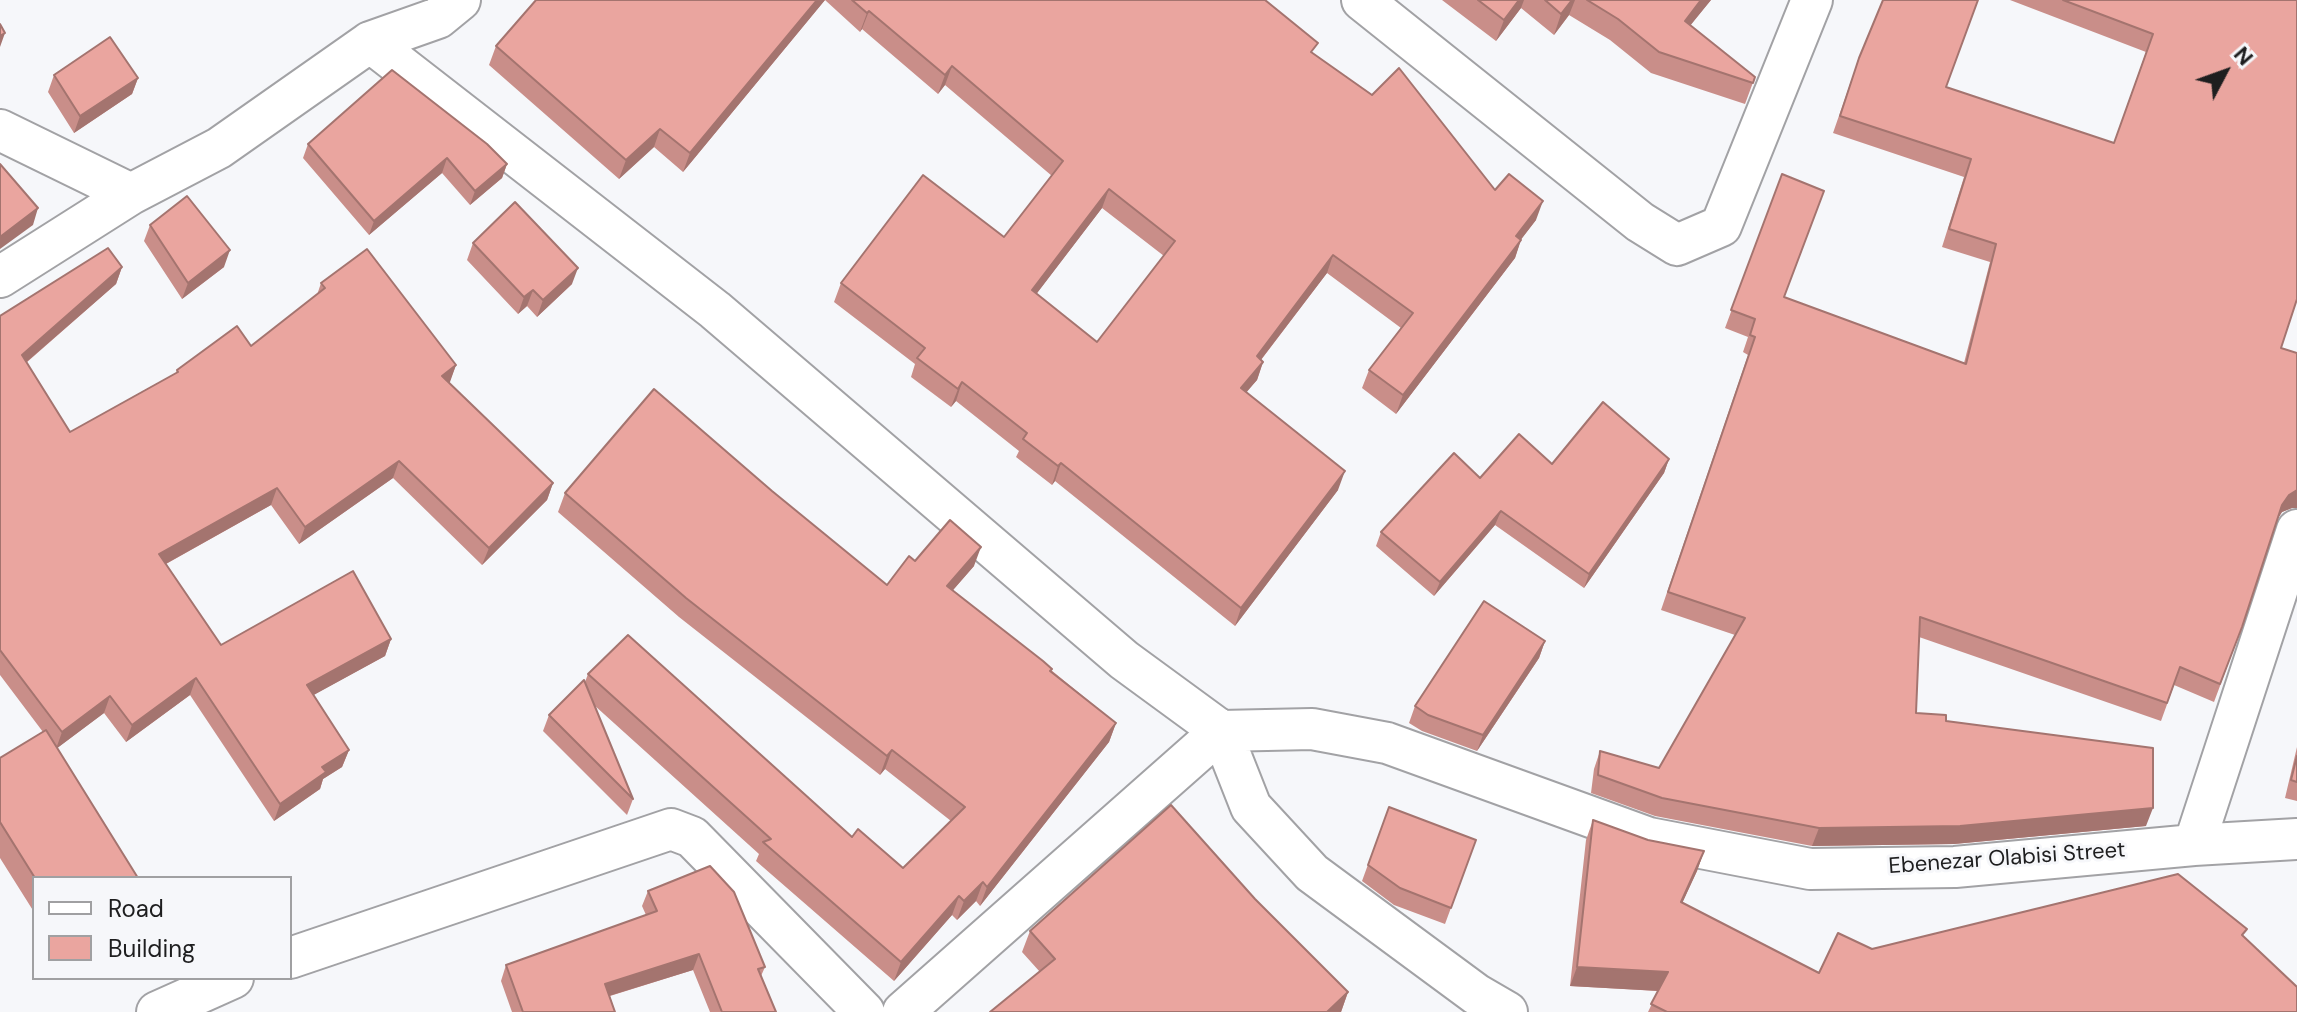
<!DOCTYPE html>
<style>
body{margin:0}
#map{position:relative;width:2297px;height:1012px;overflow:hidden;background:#f6f7fa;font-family:"DM Sans",sans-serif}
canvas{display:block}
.legend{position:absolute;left:32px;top:876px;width:260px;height:104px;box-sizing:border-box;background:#f6f7fa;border:2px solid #a0a0a2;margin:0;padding:10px 14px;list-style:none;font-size:24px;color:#1e1e1f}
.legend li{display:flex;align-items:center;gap:16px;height:40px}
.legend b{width:40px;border:2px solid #a0a0a2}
.north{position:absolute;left:2185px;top:32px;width:80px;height:80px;-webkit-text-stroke:6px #f6f7fa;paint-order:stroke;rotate:49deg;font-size:22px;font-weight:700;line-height:32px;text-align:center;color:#1e1e1f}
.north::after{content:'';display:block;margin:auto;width:28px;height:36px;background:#1e1e1f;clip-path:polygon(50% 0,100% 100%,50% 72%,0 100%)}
</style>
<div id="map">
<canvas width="2297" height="1012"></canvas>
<ul class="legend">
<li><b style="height:10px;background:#fff"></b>Road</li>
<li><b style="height:22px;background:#eaa59f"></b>Building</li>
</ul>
<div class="north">N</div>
</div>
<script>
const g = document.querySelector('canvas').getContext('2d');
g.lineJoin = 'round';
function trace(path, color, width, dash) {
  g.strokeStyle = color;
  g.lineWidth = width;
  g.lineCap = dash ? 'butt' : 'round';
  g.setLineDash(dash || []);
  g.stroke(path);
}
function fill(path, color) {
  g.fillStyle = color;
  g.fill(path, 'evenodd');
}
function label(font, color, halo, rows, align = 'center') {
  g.font = font + ' "DM Sans",sans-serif';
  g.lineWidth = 6;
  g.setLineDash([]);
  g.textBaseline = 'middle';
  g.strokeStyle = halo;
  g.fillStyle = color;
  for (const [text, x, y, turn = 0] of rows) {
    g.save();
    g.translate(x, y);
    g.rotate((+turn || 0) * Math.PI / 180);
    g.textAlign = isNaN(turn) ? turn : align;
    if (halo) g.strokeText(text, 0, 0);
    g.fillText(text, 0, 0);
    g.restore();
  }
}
const street = new Path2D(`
 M1362,0L1640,222L1677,245L1721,226L1812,0
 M370,42L715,310L1124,660L1221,731L1251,807L1312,873L1476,994L1507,1012
 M0,130L131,194
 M0,277L131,194L219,148L370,42L438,18L460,0
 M2194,845L2297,839
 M290,958L671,829L692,837L864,1012
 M157,1012L233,978
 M903,1012L1221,731L1312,729L1387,743L1649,838L1810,869L1955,867L2194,845L2297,530`);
trace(street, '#a2a2a5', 44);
trace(street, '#fff', 40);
fill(new Path2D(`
 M536,0H1265L1314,54L1495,190L1536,220L1521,239L1515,258L1396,414L1362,388L1369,370L1401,328L1327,273L1261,360L1263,362L1257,380L1246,392L1338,490L1235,626L1055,481L1052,485L1016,457L1019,451L956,401L951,407L911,377L915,364L834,302L841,283L1004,237L1052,176L945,85L938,94L862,29L860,32L825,0L683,172L654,147L619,179L489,65L496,46ZM1102,208L1164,256L1097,342L1036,294Z
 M1442,0H1711L1690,25L1755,77L1745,104L1651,73L1610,40L1569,15L1554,35L1521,8L1496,41Z
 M2010,0H2297L2281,348L2292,508L2282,512L2276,521L2242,627L2214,702L2174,685L2161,721L1919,637L1916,713L1946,721L2146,826L1954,844L1812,846L1655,816L1591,793L1594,769L1600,751L1659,768L1735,635L1661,610L1748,355L1743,352L1748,337L1725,328L1782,174L1784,297L1964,363L1990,262L1942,247L1964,177L1833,133L1859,58L2114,143L2146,52Z
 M54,75L138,78L132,94L74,133L48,92Z
 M308,144L507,164L502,178L470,205L442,173L369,235L303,158Z
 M150,225L224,267L182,299L144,241Z
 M473,243L572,284L537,317L527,306L518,314L467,260Z
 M122,267L116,284L26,363L70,432L176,373L177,370L251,346L317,295L321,283L456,365L449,383L553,483L547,500L482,565L393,478L299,544L271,505L166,564L221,645L391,639L385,656L313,695L349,750L342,767L323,779L320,789L274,821L190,695L126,742L104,713L57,748L138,878H34V912L0,858V758L43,732L0,675V316Z
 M1669,459L1664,473L1584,588L1495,525L1434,596L1376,546L1381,532L1480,478L1552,464Z
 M772,491L887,585L915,561L974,566L953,590L1116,723L1109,742L980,906L976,901L957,920L952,915L894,981L756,861L759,854L594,705L633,799L627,815L543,731L549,715L585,682L588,674L903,868L951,821L885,769L880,775L679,617L558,512L565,493Z
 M1545,641L1539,658L1477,751L1422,731L1409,723L1415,706Z
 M2297,747V801L2285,798Z
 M1389,807L1476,840L1445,924L1394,905L1362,881Z
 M1593,820L1648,840L1704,851L1697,871L1682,903L1819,973L1872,949L2244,937L2297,1012H1648L1658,991L1570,986L1586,840Z
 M648,891L765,967L761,976L776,1012H710L693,970L610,996L615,1012H512L501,981L506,965L646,915L642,906Z
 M1255,899L1348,992L1341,1012H990L1040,972L1022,952L1030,931Z`), '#c98e89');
fill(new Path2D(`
 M817,0H825L683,172L690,153Z
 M1519,0H1524L1521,8L1496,41L1504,20Z
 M1572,0H1575L1569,15L1554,35L1561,14Z
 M1701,0H1711L1677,42L1685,21Z
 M869,11L862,29L860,32L867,13Z
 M5,33L0,47V36Z
 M952,66L945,85L938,94L945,75Z
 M138,78L132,94L74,133L80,116Z
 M660,129L654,147L619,179L626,160Z
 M447,158L442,173L369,235L374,221Z
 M507,164L502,178L470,205L475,191Z
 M1109,189L1102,208L1025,309L1032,290Z
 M1543,201L1536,220L1510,254L1516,236Z
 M38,208L33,225L0,249V237Z
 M1521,240L1515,258L1396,414L1403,395Z
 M230,250L224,267L182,299L188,283Z
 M1333,255L1327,273L1250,374L1257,356Z
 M122,267L116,284L15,372L22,355Z
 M578,268L572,284L537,317L543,300Z
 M533,290L527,306L518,314L524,297Z
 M1263,362L1257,380L1234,407L1241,388Z
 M456,365L450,382L436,393L442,376Z
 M962,382L956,401L951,407L958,389Z
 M1669,459L1664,473L1584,588L1589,574Z
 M399,461L393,478L299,544L305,527Z
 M1061,463L1055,481L1052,485L1058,466Z
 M1345,471L1338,490L1235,626L1241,608Z
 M553,483L547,500L482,565L489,548Z
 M277,488L271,505L153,571L159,554Z
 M2297,490V508H2292L2282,512L2275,523L2282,505L2289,495Z
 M1501,511L1495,525L1434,596L1440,582Z
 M981,547L974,566L940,605L947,586Z
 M391,639L385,656L301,702L307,685Z
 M1545,641L1539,658L1477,751L1483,735Z
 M196,678L190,695L126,742L132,725Z
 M110,696L104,713L56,749L62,732Z
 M1116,723L1109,742L980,906L987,887Z
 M349,750L342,767L323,779L320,789L274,821L280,804L322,767Z
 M892,750L885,769L880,775L887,756Z
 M2153,808L2146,826L1954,844L1812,846L1819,828Z
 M1704,851L1697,871L1674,921L1681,902Z
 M983,882L976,901L957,920L964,901Z
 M959,896L952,915L894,981L901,962Z
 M699,954L693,970L599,999L605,984Z
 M1577,967L1668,972L1660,991L1570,986Z
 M1348,992L1341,1012H1327Z`), '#a4746f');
const building = new Path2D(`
 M536,0H817L690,153L660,129L626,160L496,46Z
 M852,0H1265L1318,43L1311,52L1372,95L1399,68L1495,190L1509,174L1543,201L1516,236L1521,240L1403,395L1369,370L1413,313L1333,255L1257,356L1263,362L1241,388L1345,471L1241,608L1061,463L1058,466L1023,439L1027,433L962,382L958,389L917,358L925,348L841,283L923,175L1004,237L1063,161L952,66L945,75L869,11L867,13ZM1109,189L1175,241L1097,342L1032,290Z
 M1478,0H1519L1504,20Z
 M1545,0H1572L1561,14Z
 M1587,0H1701L1685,21L1755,77L1753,83L1659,52L1618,19Z
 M1883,0H1978L1946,87L2114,143L2153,34L2063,0H2297V299L2281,348L2297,353V490L2289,495L2282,505L2242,627L2220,684L2180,667L2167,703L1920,617L1916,713L1946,715V721L2153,748V808L1960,826L1819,828L1662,798L1598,775L1600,751L1659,768L1745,618L1668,592L1755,337L1750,335L1755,319L1731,310L1782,174L1824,191L1784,297L1966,364L1996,244L1949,229L1971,159L1840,116L1859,58Z
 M0,24L5,33L0,36Z
 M110,37L138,78L80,116L54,75Z
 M392,70L487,144L507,164L475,191L447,158L374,221L308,144Z
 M0,164L38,208L0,237Z
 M187,196L230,250L188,283L150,225Z
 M515,202L578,268L543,300L533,290L524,297L473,243Z
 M108,248L122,267L22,355L70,432L178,372L177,370L237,326L251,346L325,288L321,283L367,249L456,365L442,376L553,483L489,548L399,461L305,527L277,488L159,554L221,645L353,571L391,639L307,685L349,750L322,767L326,772L280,804L196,678L132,725L110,696L62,732L0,650V316Z
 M654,389L772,491L887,585L909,556L915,561L950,520L981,547L947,586L1043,661L1052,669L1050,671L1116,723L987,887L983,882L964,901L959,896L901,962L763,842L771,839L588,674L628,635L852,837L858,829L903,868L965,807L892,750L887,756L686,598L565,493Z
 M1603,402L1669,459L1589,574L1501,511L1440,582L1381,532L1454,453L1480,478L1519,434L1552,464Z
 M1484,601L1545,641L1483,735L1428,715L1415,706Z
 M584,680L633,799L549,715Z
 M46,730L138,878H35L0,822V758Z
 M2297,756V782L2291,780Z
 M1171,805L1255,899L1348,992L1327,1012H990L1055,959L1030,931Z
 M1389,807L1476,840L1451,908L1400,888L1368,865Z
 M1593,820L1648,840L1704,851L1681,902L1819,973L1838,933L1872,949L2178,874L2247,929L2242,935L2297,987V1012H1667L1651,1004L1668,972L1577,967Z
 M710,866L734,892L765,967L758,969L776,1012H722L699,954L605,984L615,1012H523L506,965L657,911L648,891Z`);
fill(building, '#eaa59f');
trace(building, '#a4746f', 2);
label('22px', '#1e1e1f', '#f6f7fa', [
 ["Ebenezar Olabisi Street",2007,859,-4]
]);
</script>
